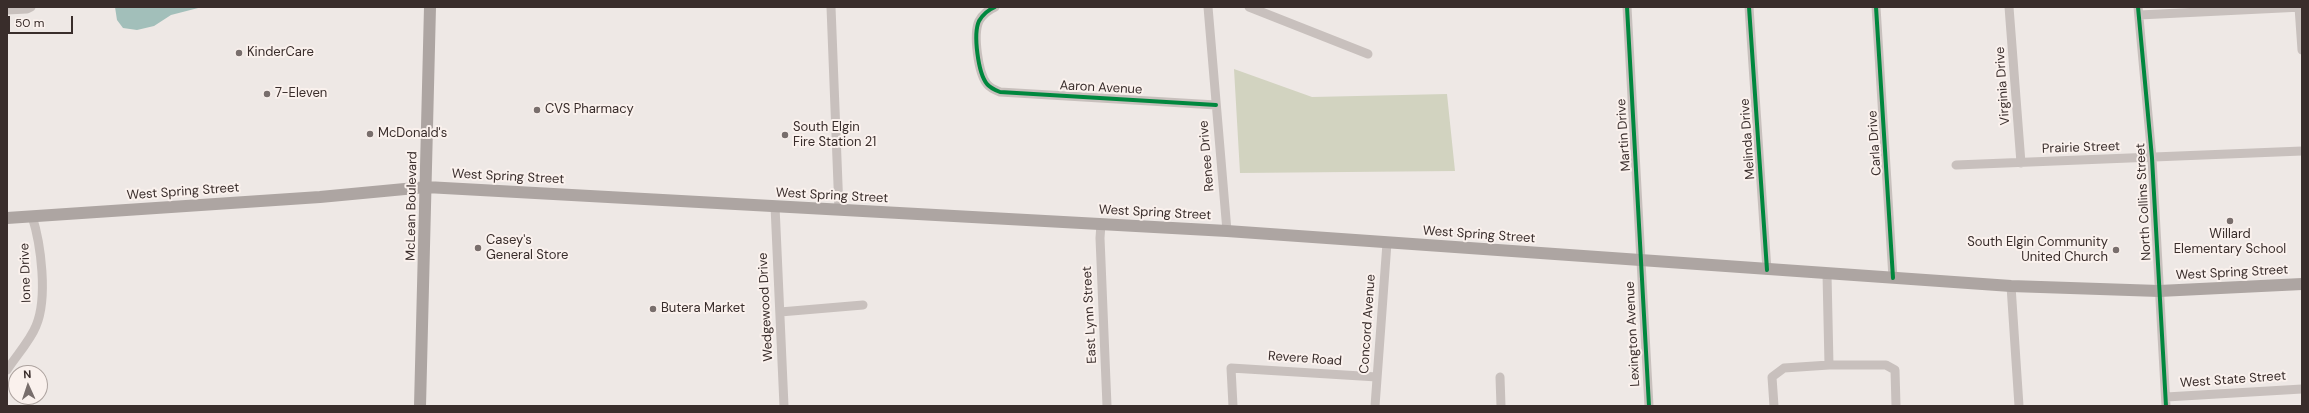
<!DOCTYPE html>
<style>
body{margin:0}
#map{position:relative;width:2309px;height:413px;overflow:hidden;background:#eee8e5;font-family:"DM Sans",sans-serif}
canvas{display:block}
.frame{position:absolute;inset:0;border:8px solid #392d2b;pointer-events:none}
.north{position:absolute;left:8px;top:365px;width:40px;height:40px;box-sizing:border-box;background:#faf1ed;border:1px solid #ada39f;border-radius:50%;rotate:357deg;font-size:11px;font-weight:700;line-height:16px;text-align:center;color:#392d2b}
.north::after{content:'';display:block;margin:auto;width:14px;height:18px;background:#786e6c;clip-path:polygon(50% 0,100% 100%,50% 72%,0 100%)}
.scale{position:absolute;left:8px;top:16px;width:65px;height:18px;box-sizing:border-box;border:2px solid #392d2b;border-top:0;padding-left:5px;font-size:12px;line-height:14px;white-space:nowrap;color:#392d2b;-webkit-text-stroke:3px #faf1ed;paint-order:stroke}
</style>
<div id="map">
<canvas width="2309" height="413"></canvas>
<div class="frame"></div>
<div class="north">N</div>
<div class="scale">50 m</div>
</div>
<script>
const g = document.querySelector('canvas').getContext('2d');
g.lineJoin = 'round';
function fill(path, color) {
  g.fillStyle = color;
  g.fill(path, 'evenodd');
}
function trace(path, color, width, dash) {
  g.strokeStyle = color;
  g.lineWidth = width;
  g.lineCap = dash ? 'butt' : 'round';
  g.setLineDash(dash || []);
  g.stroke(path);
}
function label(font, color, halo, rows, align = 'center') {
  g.font = font + ' "DM Sans",sans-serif';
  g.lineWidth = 4;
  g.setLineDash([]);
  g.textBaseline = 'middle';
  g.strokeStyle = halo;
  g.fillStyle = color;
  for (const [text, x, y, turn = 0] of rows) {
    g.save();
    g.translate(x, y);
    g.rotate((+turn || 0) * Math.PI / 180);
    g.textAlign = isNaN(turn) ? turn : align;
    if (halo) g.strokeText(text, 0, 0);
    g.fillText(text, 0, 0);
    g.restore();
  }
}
fill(new Path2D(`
 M1234,69L1312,97L1447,94L1455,171L1240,173Z`), '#d2d3c0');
fill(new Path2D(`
 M115,7H202L171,15L154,26L137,30L123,28L117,20Z`), '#a2bfba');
trace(new Path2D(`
 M831,7L839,210
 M995,7C988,10 983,14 979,21C973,34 978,73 987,84C990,88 995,90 1000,92L1216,105
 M1208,7L1227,231
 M1249,7L1368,54
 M1627,7L1649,406
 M1749,7L1767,270
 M1876,7L1893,278
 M2009,7L2021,163
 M2138,7L2152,158L2166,406
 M2299,7L2302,50
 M7,10L27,9L31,7
 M2139,15L2302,7
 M1956,165L2302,151
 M775,206L784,406
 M1101,224L1100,238L1107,406
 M1827,274L1829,365
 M2011,286L2019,406
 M780,312L863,305
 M7,370C16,356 30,341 36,326C48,298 41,244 32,216
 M1500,377L1501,406
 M2166,397L2302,389
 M1233,406L1231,368L1377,377
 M1375,406L1387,243
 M1774,406L1772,377L1784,368L1829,365H1886L1895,370L1896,406`), '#c8c0bd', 9);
trace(new Path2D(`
 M7,218L320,197L426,187L1227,231L2011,286L2159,291L2302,284
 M420,406L430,7`), '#ada5a2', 12);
trace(new Path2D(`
 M995,7C988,10 983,14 979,21C973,34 978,73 987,84C990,88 995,90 1000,92L1216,105
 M1627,7L1649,406
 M1749,7L1767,270
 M1876,7L1893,278
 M2138,7L2152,158L2166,406`), '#00873e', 4);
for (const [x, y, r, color] of [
 [239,53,4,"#786e6c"],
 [267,94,4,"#786e6c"],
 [537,110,4,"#786e6c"],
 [370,134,4,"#786e6c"],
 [785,135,4,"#786e6c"],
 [2230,221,4,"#786e6c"],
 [478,248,4,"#786e6c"],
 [2116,250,4,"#786e6c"],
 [653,309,4,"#786e6c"]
]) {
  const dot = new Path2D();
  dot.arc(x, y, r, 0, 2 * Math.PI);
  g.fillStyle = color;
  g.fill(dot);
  trace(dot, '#faf1ed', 1.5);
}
label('13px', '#392d2b', '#faf1ed', [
 ["KinderCare",247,53],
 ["7-Eleven",275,94],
 ["CVS Pharmacy",545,110],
 ["South Elgin",793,128],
 ["Fire Station 21",793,143],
 ["McDonald's",378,134],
 ["Willard",2230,235,"center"],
 ["Elementary School",2230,250,"center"],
 ["Casey's",486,241],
 ["General Store",486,256],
 ["South Elgin Community",2108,243,"right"],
 ["United Church",2108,258,"right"],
 ["Butera Market",661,309]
], 'left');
label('13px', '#392d2b', '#faf1ed', [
 ["Virginia Drive",2003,86,-94],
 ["Aaron Avenue",1101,88,3],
 ["Martin Drive",1624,135,-94],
 ["Melinda Drive",1748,139,-94],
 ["Carla Drive",1875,143,-94],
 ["Prairie Street",2081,148,-2],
 ["Renee Drive",1207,156,-95],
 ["West Spring Street",508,177,3],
 ["West Spring Street",183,192,-4],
 ["West Spring Street",832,196,3],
 ["North Collins Street",2144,202,-93],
 ["McLean Boulevard",412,206,-89],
 ["West Spring Street",1155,213,3],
 ["West Spring Street",1479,235,4],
 ["Ione Drive",26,273,-92],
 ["West Spring Street",2232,273,-3],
 ["Wedgewood Drive",766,307,-93],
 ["East Lynn Street",1090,315,-93],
 ["Concord Avenue",1368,324,-86],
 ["Lexington Avenue",1633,334,-93],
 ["Revere Road",1305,359,4],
 ["West State Street",2233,380,-4]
]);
</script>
